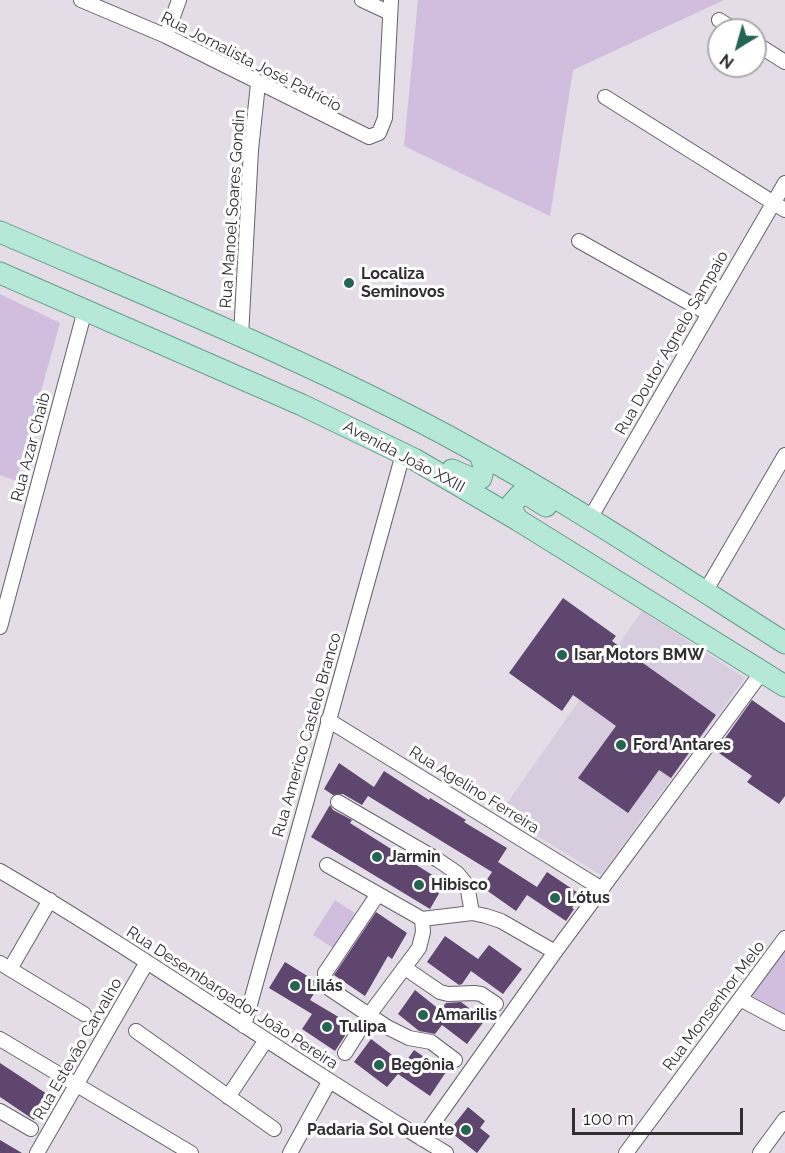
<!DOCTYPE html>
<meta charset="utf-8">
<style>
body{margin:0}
#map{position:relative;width:785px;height:1153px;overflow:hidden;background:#e4dde8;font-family:Raleway,sans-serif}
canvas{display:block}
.north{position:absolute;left:707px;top:18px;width:60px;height:60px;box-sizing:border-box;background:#fff;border:2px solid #adacad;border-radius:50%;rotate:217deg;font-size:16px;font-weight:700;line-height:24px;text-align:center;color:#322f33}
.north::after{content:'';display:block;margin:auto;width:21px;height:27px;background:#246453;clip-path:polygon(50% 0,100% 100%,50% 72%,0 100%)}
.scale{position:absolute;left:572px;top:1108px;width:171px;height:27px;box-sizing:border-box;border:3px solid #322f33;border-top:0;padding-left:8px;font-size:18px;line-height:21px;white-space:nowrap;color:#322f33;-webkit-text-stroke:4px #fff;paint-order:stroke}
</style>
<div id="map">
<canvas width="785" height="1153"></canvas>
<div class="north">N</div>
<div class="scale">100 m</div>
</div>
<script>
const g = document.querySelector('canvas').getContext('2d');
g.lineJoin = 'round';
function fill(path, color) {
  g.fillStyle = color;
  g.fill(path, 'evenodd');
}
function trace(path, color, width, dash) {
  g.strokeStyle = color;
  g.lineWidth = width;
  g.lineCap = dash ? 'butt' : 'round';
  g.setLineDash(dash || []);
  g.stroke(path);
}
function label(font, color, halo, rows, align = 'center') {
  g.font = font + ' Raleway,sans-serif';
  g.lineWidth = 6;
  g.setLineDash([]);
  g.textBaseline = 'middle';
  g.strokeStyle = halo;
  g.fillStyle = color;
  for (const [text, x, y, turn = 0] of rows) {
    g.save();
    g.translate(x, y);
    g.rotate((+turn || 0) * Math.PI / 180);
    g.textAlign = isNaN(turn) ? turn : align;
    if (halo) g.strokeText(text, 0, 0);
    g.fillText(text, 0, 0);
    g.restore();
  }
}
fill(new Path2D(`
 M642,611L745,678L601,875L500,813Z`), '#d7cdde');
fill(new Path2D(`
 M418,0H724L573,70L550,216L404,146Z
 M0,294L60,323L16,481L0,475Z
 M335,900L355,913L333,948L313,935Z
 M785,951V1014L751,995Z`), '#d1bddd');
fill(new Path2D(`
 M563,598L616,636L612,641L716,715L671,778L659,770L628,813L578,778L616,726L573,695L562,711L509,673Z
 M752,700L785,723V796L779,804L747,782L752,776L716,751Z
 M339,763L374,787L384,771L429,800L430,798L466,820L464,822L507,848L498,862L537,887L547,872L581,895L572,908L574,909L566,921L527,895L516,911L482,887L492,872L368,796L362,805L343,794L333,795L324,789Z
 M330,805L333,810L352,820L350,823L445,883L430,909L311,837Z
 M376,912L407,933L392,959L388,956L365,996L334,975Z
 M445,936L478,959L489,945L522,969L503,994L471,971L462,984L459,985L427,962Z
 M285,962L317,982L318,987L310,1000L352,1025L335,1051L302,1029L312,1014L269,988Z
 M415,990L440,1010L446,1003L461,1002L485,1020L467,1044L442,1025L435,1034L419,1031L398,1014Z
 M371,1039L404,1064L414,1050L446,1072L430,1096L398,1074L387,1087L354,1062Z
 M0,1063L50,1096L34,1120L0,1097Z
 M468,1107L485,1121L480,1128L490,1136L477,1153L449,1131Z
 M0,1140L22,1153H0Z`), '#5f466e');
const street = new Path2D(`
 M81,0L166,36L369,137L379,133L385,118L391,0
 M362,0L390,13
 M719,20L735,30
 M166,36L179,0
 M755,43L785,62
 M605,97L785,210
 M579,241L709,314
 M241,336L251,150L258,84
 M589,520L785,183
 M705,592L785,455
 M0,627L85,310
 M328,720L602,889
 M338,802L438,860L457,873L467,885L472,913
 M327,865L422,919L472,913L486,916L501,921L555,952
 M0,871C152,960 294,1063 446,1153
 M378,894L325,973L326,983L330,989L387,1027L409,1038L431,1042L455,1060
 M0,963L84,1014
 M405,968L440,992L448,994L474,993L481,994L496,1004
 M10,969L50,900
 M740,999L785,1023
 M244,1026L403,454
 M136,1031L274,1129
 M0,1039L191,1153
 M345,1053L369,1015L419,948L423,932L422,919
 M228,1097L266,1040
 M0,1111L31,1129
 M422,1139L555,952L762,672
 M37,1153L147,962
 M290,1153L329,1082
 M626,1153L785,938
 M760,1153L785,1119`);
const primary = new Path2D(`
 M0,232C143,294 287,352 425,424C549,489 667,568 785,643
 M0,273L302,405L414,459L518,520L785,686
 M452,470L475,480L481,478L484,466L480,455
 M518,520L513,512L512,504L520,495L527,494L546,506`);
trace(street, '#67626b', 16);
trace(primary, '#679d8d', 23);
trace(street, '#fff', 14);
trace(primary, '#b5e8d7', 21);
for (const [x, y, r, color] of [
 [349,283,6,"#246453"],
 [562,655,6,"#246453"],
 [621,745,6,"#246453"],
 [377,857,6,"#246453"],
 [419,885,6,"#246453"],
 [555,898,6,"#246453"],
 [295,986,6,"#246453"],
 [423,1015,6,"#246453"],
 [327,1027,6,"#246453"],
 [379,1065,6,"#246453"],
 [466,1130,6,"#246453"]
]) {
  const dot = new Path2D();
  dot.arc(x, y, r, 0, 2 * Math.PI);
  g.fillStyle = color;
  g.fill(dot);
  trace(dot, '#fff', 2);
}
label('16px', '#322f33', '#fff', [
 ["Rua Jornalista José Patrício",251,62,27],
 ["Rua Manoel Soares Gondin",233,209,-86],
 ["Rua Doutor Agnelo Sampaio",672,343,-60],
 ["Rua Azar Chaib",31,447,-75],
 ["Avenida João XXIII",404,457,28],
 ["Rua Americo Castelo Branco",307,735,-74],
 ["Rua Agelino Ferreira",474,790,32],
 ["Rua Desembargador João Pereira",232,998,33],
 ["Rua Monsenhor Melo",714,1006,-53],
 ["Rua Estevão Carvalho",78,1049,-60]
]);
label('bold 16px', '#322f33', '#fff', [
 ["Localiza",361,274],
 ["Seminovos",361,292],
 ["Isar Motors BMW",574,655],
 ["Ford Antares",633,745],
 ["Jarmin",389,857],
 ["Hibisco",431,885],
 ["Lótus",567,898],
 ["Lilás",307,986],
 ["Amarilis",435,1015],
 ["Tulipa",339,1027],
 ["Begônia",391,1065],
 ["Padaria Sol Quente",454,1130,"right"]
], 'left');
</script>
